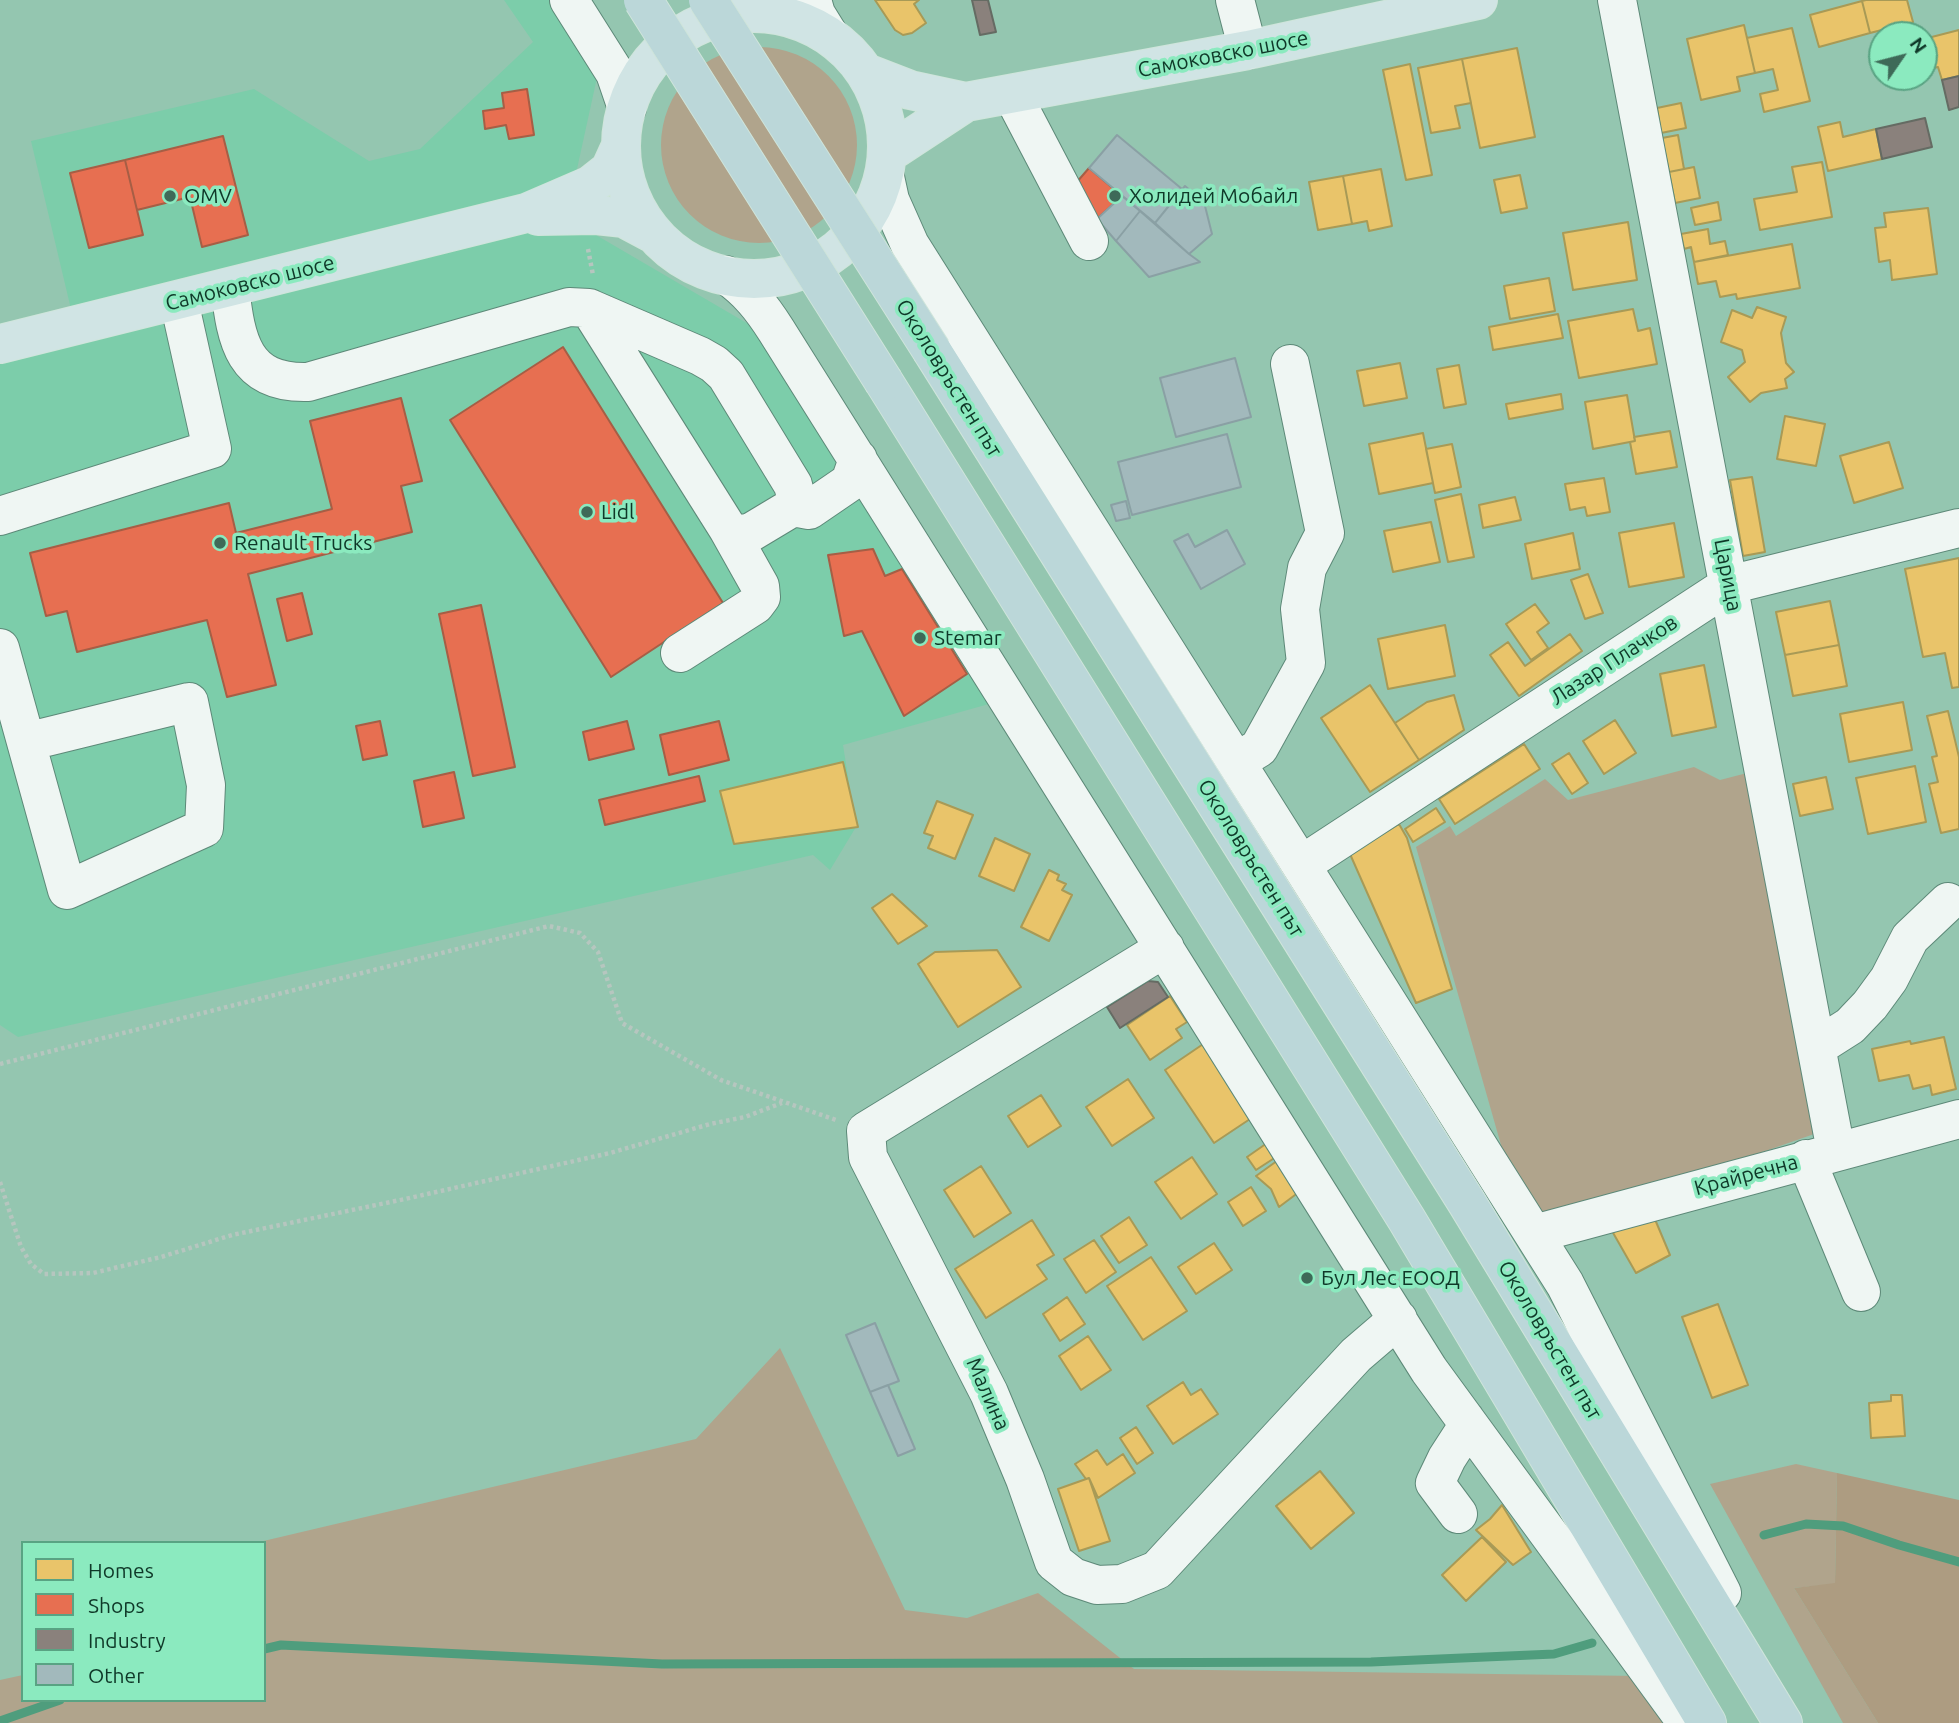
<!DOCTYPE html>
<meta charset="utf-8">
<style>
body{margin:0}
#map{position:relative;width:1959px;height:1723px;overflow:hidden;background:#94c6b0;font-family:Ubuntu,sans-serif}
canvas{display:block}
.legend{position:absolute;left:21px;top:1541px;width:245px;height:161px;box-sizing:border-box;background:#8beabf;border:2px solid #59a383;margin:0;padding:9px 12px;list-style:none;font-size:21px;color:#0f3828}
.legend li{display:flex;align-items:center;gap:14px;height:35px}
.legend b{width:35px;border:2px solid #59a383}
.north{position:absolute;left:1868px;top:21px;width:70px;height:70px;box-sizing:border-box;background:#8beabf;border:2px solid #59a383;border-radius:50%;rotate:55deg;font-size:19px;font-weight:700;line-height:28px;text-align:center;color:#0f3828}
.north::after{content:'';display:block;margin:auto;width:24px;height:32px;background:#3e6a58;clip-path:polygon(50% 0,100% 100%,50% 72%,0 100%)}
</style>
<div id="map">
<canvas width="1959" height="1723"></canvas>
<ul class="legend">
<li><b style="height:19px;background:#e9c46a"></b>Homes</li>
<li><b style="height:19px;background:#e76f51"></b>Shops</li>
<li><b style="height:19px;background:#8a817c"></b>Industry</li>
<li><b style="height:19px;background:#a2b9bc"></b>Other</li>
</ul>
<div class="north">N</div>
</div>
<script>
const g = document.querySelector('canvas').getContext('2d');
g.lineJoin = 'round';
function fill(path, color) {
  g.fillStyle = color;
  g.fill(path, 'evenodd');
}
function trace(path, color, width, dash) {
  g.strokeStyle = color;
  g.lineWidth = width;
  g.lineCap = dash ? 'butt' : 'round';
  g.setLineDash(dash || []);
  g.stroke(path);
}
function label(font, color, halo, rows, align = 'center') {
  g.font = font + ' Ubuntu,sans-serif';
  g.lineWidth = 7;
  g.setLineDash([]);
  g.textBaseline = 'middle';
  g.strokeStyle = halo;
  g.fillStyle = color;
  for (const [text, x, y, turn = 0] of rows) {
    g.save();
    g.translate(x, y);
    g.rotate((+turn || 0) * Math.PI / 180);
    g.textAlign = isNaN(turn) ? turn : align;
    if (halo) g.strokeText(text, 0, 0);
    g.fillText(text, 0, 0);
    g.restore();
  }
}
fill(new Path2D(`
 M504,0H554L598,73L577,169L596,235L762,332L996,702L843,745L856,827L830,870L813,855L18,1037L0,1025V344L75,326L31,141L254,89L369,161L420,149L533,42Z`), '#7ccdaa');
fill(new Path2D(`
 M661 145a98 98 0 1 1 196 0a98 98 0 1 1-196 0Z
 M1694,767L1720,780L1751,772L1817,1133L1551,1226L1507,1166L1416,847L1450,826L1456,836L1545,779L1568,800Z
 M780,1348L905,1610L967,1618L1038,1593L1134,1669L1639,1676L1667,1723H0V1680L23,1675V1700H264V1543H255L696,1439Z
 M1796,1464L1837,1473L1835,1584L1794,1588L1878,1723H1843L1710,1484Z`), '#b0a48c');
fill(new Path2D(`
 M1837,1473L1959,1500V1723H1878L1794,1588L1835,1583Z`), '#ad9c81');
const homes = new Path2D(`
 M875,0H919L914,4L926,23L912,33L903,35L895,30Z
 M1866,0H1907L1913,22L1870,33L1862,1Z
 M1862,1L1870,33L1819,47L1810,15Z
 M1744,25L1755,73L1737,77L1740,91L1701,100L1687,39Z
 M1792,28L1810,101L1764,112L1760,94L1778,90L1773,69L1755,73L1747,38Z
 M1959,30V76L1942,80L1938,67L1924,70V39Z
 M1517,48L1535,137L1480,148L1462,59Z
 M1462,59L1471,103L1455,106L1460,128L1431,133L1418,68Z
 M1410,64L1432,175L1406,180L1383,70Z
 M1681,103L1686,128L1661,133L1657,108Z
 M1840,122L1843,137L1876,129L1882,159L1828,171L1818,127Z
 M1678,135L1684,169L1669,172L1662,138Z
 M1822,162L1832,217L1760,230L1754,199L1797,192L1792,167Z
 M1694,167L1700,198L1675,203L1669,172Z
 M1381,169L1392,226L1369,231L1367,221L1352,224L1343,176Z
 M1520,175L1527,208L1501,213L1494,180Z
 M1343,176L1352,224L1318,230L1309,182Z
 M1718,202L1721,220L1695,225L1691,208Z
 M1928,208L1937,274L1892,280L1890,260L1879,262L1875,228L1886,227L1884,213Z
 M1628,222L1637,280L1573,290L1563,233Z
 M1708,229L1710,244L1725,241L1728,255L1694,262L1691,247L1684,249L1681,234Z
 M1792,244L1800,288L1737,299L1736,294L1720,297L1716,281L1698,284L1694,262Z
 M1549,278L1555,311L1510,319L1504,286Z
 M1757,307L1786,317L1781,333L1786,363L1794,372L1785,379L1787,388L1761,393L1750,402L1728,377L1745,362L1742,350L1721,342L1732,310L1752,318Z
 M1633,309L1638,331L1650,328L1657,364L1579,378L1568,321Z
 M1558,314L1563,338L1493,350L1489,327Z
 M1400,363L1407,398L1364,406L1357,371Z
 M1459,365L1466,404L1444,408L1437,369Z
 M1561,394L1563,409L1509,419L1506,404Z
 M1627,395L1635,441L1593,449L1585,402Z
 M1785,416L1825,424L1816,466L1777,459Z
 M1670,431L1677,467L1636,474L1630,442L1635,441L1634,437Z
 M1423,433L1433,483L1379,494L1369,444Z
 M1889,442L1903,488L1854,503L1840,456Z
 M1452,444L1461,487L1435,493L1426,449Z
 M1752,477L1765,552L1743,556L1730,480Z
 M1604,478L1610,512L1587,516L1585,507L1570,510L1565,484Z
 M1461,494L1474,557L1448,562L1435,500Z
 M1515,497L1521,520L1483,528L1479,505Z
 M1431,522L1440,562L1393,572L1384,531Z
 M1674,523L1684,577L1629,587L1619,533Z
 M1573,533L1580,569L1532,579L1525,544Z
 M1959,558V687L1952,688L1945,653L1923,657L1905,569Z
 M1588,574L1603,613L1585,619L1571,580Z
 M1830,601L1839,645L1785,655L1776,612Z
 M1535,604L1549,623L1537,632L1548,648L1531,660L1506,624Z
 M1445,625L1455,676L1388,689L1378,639Z
 M1570,634L1582,651L1519,696L1490,655L1508,642L1525,666Z
 M1839,645L1847,686L1793,696L1785,655Z
 M1704,665L1716,727L1672,736L1660,674Z
 M1370,685L1419,760L1370,792L1321,718Z
 M1454,695L1464,730L1419,760L1395,723L1427,702Z
 M1903,702L1912,750L1849,762L1840,714Z
 M1948,711L1959,757V829L1941,833L1929,784L1938,782L1932,757L1937,756L1927,716Z
 M1615,720L1636,753L1604,774L1583,741Z
 M1524,744L1540,769L1455,824L1439,799Z
 M1569,753L1588,783L1572,794L1552,764Z
 M843,762L858,827L734,844L720,791Z
 M1915,766L1926,822L1868,834L1856,778Z
 M1826,777L1833,809L1800,816L1793,784Z
 M937,801L973,815L955,859L928,848L933,836L924,833Z
 M1436,808L1445,822L1413,842L1405,829Z
 M1399,824L1407,838L1452,989L1416,1003L1350,854Z
 M995,838L1030,854L1014,891L979,876Z
 M1049,870L1059,875L1057,880L1066,884L1062,890L1072,895L1049,941L1021,927Z
 M892,894L927,926L898,944L872,908Z
 M997,950L1021,987L958,1027L918,964L935,952Z
 M1170,996L1187,1022L1176,1029L1182,1038L1150,1060L1127,1025Z
 M1215,1036L1265,1109L1214,1143L1165,1070Z
 M1944,1037L1956,1089L1932,1095L1930,1085L1913,1089L1909,1075L1879,1081L1872,1049L1910,1041L1911,1044Z
 M1128,1079L1154,1118L1112,1146L1086,1107Z
 M1041,1095L1061,1126L1028,1147L1008,1116Z
 M1270,1141L1279,1155L1256,1170L1247,1157Z
 M1192,1157L1217,1194L1181,1219L1155,1182Z
 M1281,1158L1303,1189L1279,1207L1271,1189L1256,1176Z
 M981,1166L1011,1213L974,1237L944,1190Z
 M1251,1187L1266,1211L1243,1226L1228,1202Z
 M1129,1217L1147,1245L1119,1263L1101,1236Z
 M1654,1217L1670,1255L1636,1273L1608,1224Z
 M1032,1220L1054,1255L1037,1265L1047,1279L986,1318L955,1269Z
 M1094,1240L1116,1272L1086,1293L1064,1259Z
 M1214,1243L1232,1270L1196,1294L1178,1267Z
 M1151,1257L1187,1311L1143,1340L1107,1286Z
 M1067,1297L1085,1324L1060,1341L1043,1314Z
 M1718,1304L1748,1385L1712,1398L1682,1317Z
 M1088,1336L1111,1370L1081,1390L1059,1356Z
 M1183,1382L1191,1395L1201,1389L1218,1414L1173,1444L1147,1406Z
 M1891,1395H1902L1905,1436L1871,1438L1869,1403L1891,1401Z
 M1136,1427L1153,1453L1137,1464L1120,1438Z
 M1097,1450L1107,1465L1123,1454L1135,1473L1098,1498L1089,1478L1086,1479L1075,1464Z
 M1320,1471L1354,1513L1311,1549L1276,1506Z
 M1089,1478L1110,1541L1079,1551L1058,1489Z
 M1502,1505L1531,1552L1513,1565L1476,1530L1490,1519Z
 M1482,1537L1506,1562L1466,1601L1442,1575Z`);
fill(homes, '#e9c46a');
trace(homes, '#a89a56', 2);
const shops = new Path2D(`
 M527,89L534,135L509,139L506,125L485,129L483,111L504,108L502,93Z
 M223,136L248,235L202,247L190,197L137,210L125,160Z
 M125,160L143,235L89,248L70,173Z
 M1089,168L1122,196L1097,219L1070,190Z
 M563,347L723,603L611,677L450,420Z
 M401,398L422,481L401,486L412,532L248,574L276,685L227,697L207,620L77,652L67,611L46,616L30,553L229,503L236,533L332,509L310,421Z
 M873,549L885,576L902,569L967,674L904,716L862,631L844,636L828,555Z
 M302,593L312,634L287,641L277,599Z
 M481,605L515,767L473,776L439,614Z
 M380,721L387,755L363,760L356,726Z
 M627,721L634,749L589,760L583,732Z
 M719,721L729,760L669,775L660,735Z
 M454,772L464,818L423,827L414,781Z
 M699,776L705,801L605,825L599,800Z`);
fill(shops, '#e76f51');
trace(shops, '#a65e45', 2);
const industry = new Path2D(`
 M972,0H988L996,32L980,35Z
 M1959,76V107L1949,110L1942,80Z
 M1925,118L1932,147L1882,159L1876,129Z
 M1148,981L1158,982L1168,997L1120,1028L1107,1007Z`);
fill(industry, '#8a817c');
trace(industry, '#656b63', 2);
trace(new Path2D(`
 M1764,1535L1806,1524L1843,1526L1899,1545L1959,1562
 M264,1649L281,1645L662,1664L1371,1662L1554,1654L1592,1643
 M0,1721L60,1700`), '#4f9d7d', 9);
const building = new Path2D(`
 M1117,135L1182,189L1155,223L1089,168Z
 M1185,186L1204,202L1212,234L1189,254L1155,223Z
 M1122,196L1140,211L1116,241L1097,219Z
 M1140,211L1189,254L1200,262L1149,277L1116,241Z
 M1235,358L1251,417L1176,437L1160,378Z
 M1227,434L1241,487L1132,515L1118,462Z
 M1126,501L1130,518L1116,521L1111,505Z
 M1227,530L1245,564L1201,589L1174,541L1188,534L1195,547Z
 M875,1323L899,1381L870,1392L846,1335Z
 M888,1385L915,1449L898,1456L870,1392Z`);
fill(building, '#a2b9bc');
trace(building, '#8aa0a4', 2);
const minor = new Path2D(`
 M569,0L615,73L627,108
 M812,0L816,14L829,35
 M1235,0L1248,50
 M1617,0L1836,1151
 M1012,94L1089,241
 M885,177L890,200L910,245L1565,1284L1722,1593
 M726,275C748,290 762,308 776,330L1429,1370L1687,1723
 M230,288C236,340 243,384 308,382L569,307L589,308L728,529L736,533L748,534L793,507L796,497L793,485L726,375L714,364L700,356L589,308
 M793,507L809,510L850,482L858,459
 M0,516L212,449L179,301
 M0,648L67,890L204,828L206,785L189,702L26,742
 M680,653L755,605L761,597L760,586L728,529
 M1236,762L1259,748L1306,663L1300,609L1307,568L1325,533L1290,364
 M1301,865L1729,585L1959,528
 M1165,948L866,1131L868,1157L989,1393L1025,1479L1054,1562L1073,1577L1097,1585L1122,1584L1157,1570L1356,1355L1398,1319
 M1817,1047L1850,1026L1870,1005L1889,979L1910,938L1948,902
 M1806,1159L1861,1292
 M1534,1234L1959,1119
 M1458,1514L1435,1483L1447,1458L1467,1427L1465,1419`);
const major = new Path2D(`
 M621 146a133 133 0 1 1 266 0a133 133 0 1 1-266 0Z
 M866,73L910,90L966,102
 M887,154L966,102L1248,50L1478,0
 M538,216L596,215L624,218L654,234
 M0,344L526,213L591,185L610,170L620,148`);
const highway = new Path2D(`
 M932,351L1467,1203L1783,1723
 M884,382L1407,1220L1707,1723`);
trace(minor, '#5d8978', 40);
trace(major, '#cfe5db', 40);
trace(highway, '#cfe5db', 40);
trace(new Path2D(`
 M588,249L593,275
 M0,1064L549,926L580,933L598,952L622,1023L721,1080L836,1120
 M0,1182L21,1247L31,1264L44,1274L93,1273L161,1257L232,1235L405,1199L610,1153L710,1124L745,1117L782,1103`), '#b6c6bf', 4.5, [3.5, 3.5]);
trace(minor, '#eff6f3', 38);
trace(major, '#d0e4e4', 38);
trace(highway, '#bbd7d9', 38);
const highwayBridge = new Path2D(`
 M643,0L884,382
 M708,0L932,351`);
trace(highwayBridge, '#cfe5db', 40, []);
trace(highwayBridge, '#bbd7d9', 38);
for (const [x, y, r, color] of [
 [170,196,7,"#3e6a58"],
 [1115,196,7,"#3e6a58"],
 [587,512,7,"#3e6a58"],
 [220,543,7,"#3e6a58"],
 [920,638,7,"#3e6a58"],
 [1307,1278,7,"#3e6a58"]
]) {
  const dot = new Path2D();
  dot.arc(x, y, r, 0, 2 * Math.PI);
  g.fillStyle = color;
  g.fill(dot);
  trace(dot, '#8beabf', 2.5);
}
label('21px', '#0f3828', '#8beabf', [
 ["Самоковско шосе",1223,54,-11],
 ["Самоковско шосе",250,283,-14],
 ["Околовръстен път",949,378,58],
 ["Царица",1728,575,79],
 ["Лазар Плачков",1614,660,-33],
 ["Околовръстен път",1251,858,58],
 ["Крайречна",1746,1175,-15],
 ["Околовръстен път",1550,1340,59],
 ["Малина",988,1394,66]
]);
label('21px', '#0f3828', '#8beabf', [
 ["OMV",184,196],
 ["Холидей Мобайл",1129,196],
 ["Lidl",601,512],
 ["Renault Trucks",234,543],
 ["Stemar",934,638],
 ["Бул Лес ЕООД",1321,1278]
], 'left');
</script>
